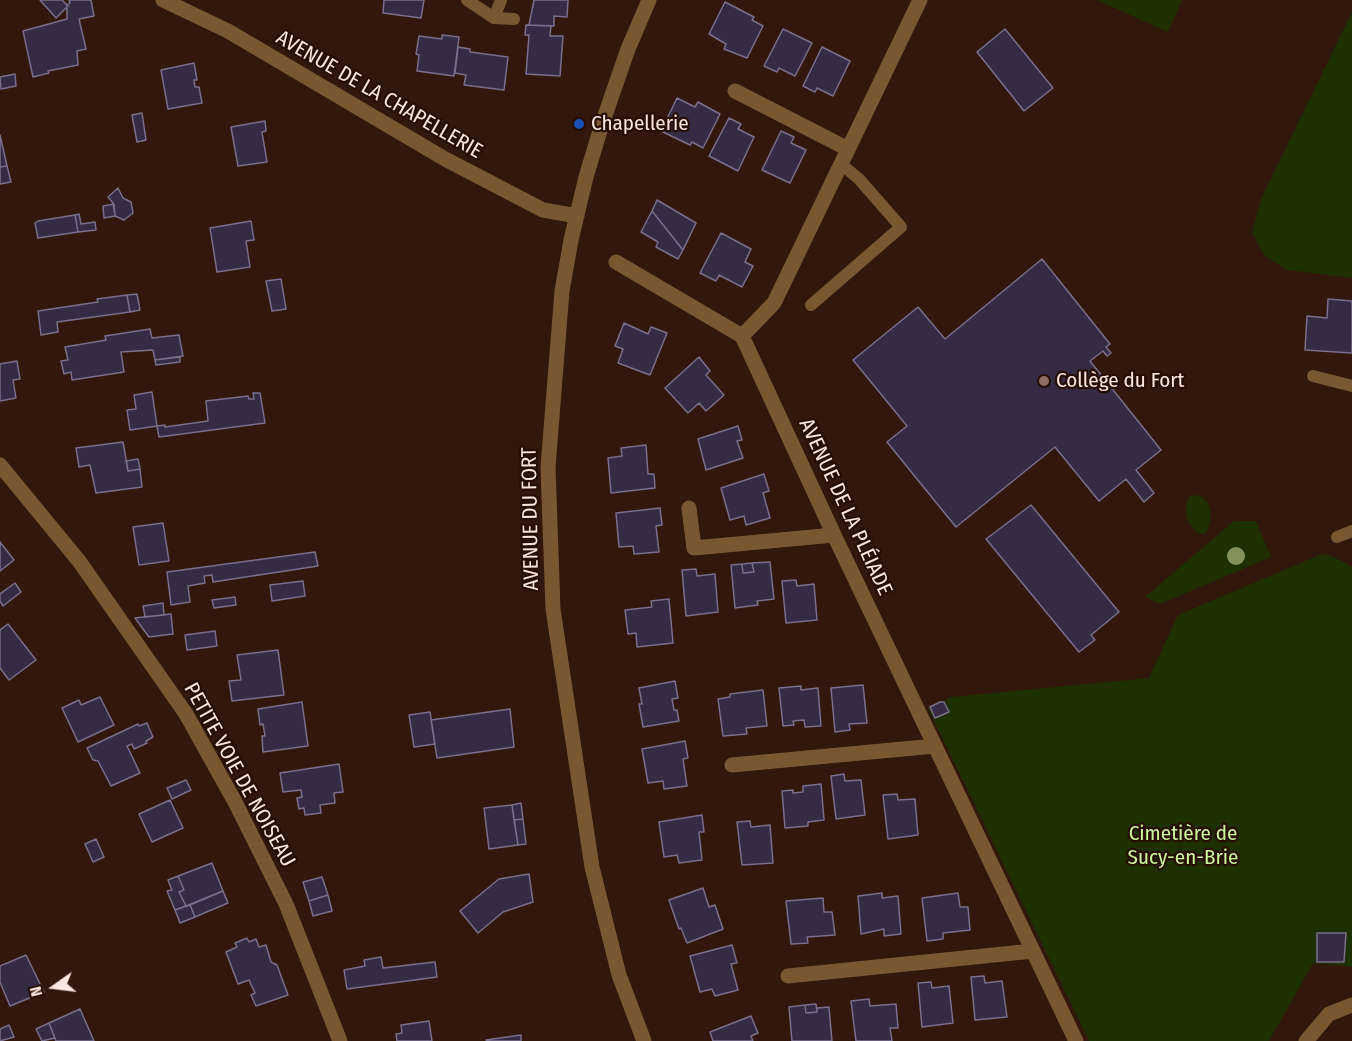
<!DOCTYPE html>
<meta charset="utf-8">
<style>
body{margin:0}
#map{position:relative;width:1352px;height:1041px;overflow:hidden;background:#31170c;font-family:"Fira Sans Condensed",sans-serif}
canvas{display:block}
.north{position:absolute;left:24px;top:957px;width:60px;height:60px;-webkit-text-stroke:4px #260e04;paint-order:stroke;rotate:256deg;font-size:16px;font-weight:700;line-height:24px;text-align:center;color:#f9e6df}
.north::after{content:'';display:block;margin:auto;width:21px;height:27px;background:#f9e6df;clip-path:polygon(50% 0,100% 100%,50% 72%,0 100%)}
</style>
<div id="map">
<canvas width="1352" height="1041"></canvas>
<div class="north">N</div>
</div>
<script>
const g = document.querySelector('canvas').getContext('2d');
g.lineJoin = 'round';
function fill(path, color) {
  g.fillStyle = color;
  g.fill(path, 'evenodd');
}
function trace(path, color, width, dash) {
  g.strokeStyle = color;
  g.lineWidth = width;
  g.lineCap = dash ? 'butt' : 'round';
  g.setLineDash(dash || []);
  g.stroke(path);
}
function label(font, color, halo, rows, align = 'center') {
  g.font = font + ' "Fira Sans Condensed",sans-serif';
  g.lineWidth = 4.5;
  g.setLineDash([]);
  g.textBaseline = 'middle';
  g.strokeStyle = halo;
  g.fillStyle = color;
  for (const [text, x, y, turn = 0] of rows) {
    g.save();
    g.translate(x, y);
    g.rotate((+turn || 0) * Math.PI / 180);
    g.textAlign = isNaN(turn) ? turn : align;
    if (halo) g.strokeText(text, 0, 0);
    g.fillText(text, 0, 0);
    g.restore();
  }
}
fill(new Path2D(`
 M1097,0H1182L1168,32Z
 M1352,12V278L1287,270L1265,256L1252,233L1261,199Z
 M1193,495C1213,495 1214,519 1206,533L1200,534C1186,524 1184,514 1188,498Z
 M1234,521H1256L1271,557L1160,604L1145,597Z
 M1322,554L1334,557L1352,567V967L1313,963L1269,1041H1089L928,708L951,697L1149,678L1178,615Z`), '#1e3000');
const building = new Path2D(`
 M40,0H62L68,6L56,18Z
 M69,0H91L94,16L79,19L86,49L77,51L78,65L48,71L49,73L33,77L23,31L67,19V5L70,3Z
 M384,0H424L421,18L383,13Z
 M534,0H568L567,17L554,16V26L529,25Z
 M725,2L754,17L752,20L763,26L747,58L724,49L726,44L709,34Z
 M526,25L551,26L550,36H563L560,76L526,74L529,35H525Z
 M783,29L812,43L795,76L779,68L777,72L764,66Z
 M1005,29L1053,88L1024,111L977,52Z
 M442,35L459,37L454,76L417,71L419,55L416,54L419,36L442,39Z
 M458,47L470,49V52L508,57L504,90L464,85L466,75L455,73Z
 M822,47L850,61L833,96L817,88L815,92L803,86Z
 M194,63L197,80H194L195,87H199L202,103L168,109L161,70Z
 M15,74L16,86L1,89L0,77Z
 M677,98L695,107L698,102L720,114L703,148L692,142L690,145L661,131Z
 M142,113L146,140L137,142L132,115Z
 M729,118L741,124L738,129L754,137L738,171L709,156Z
 M265,121L266,131L262,132L267,162L238,166L231,127Z
 M781,131L794,137L791,143L806,150L790,183L762,170Z
 M0,135L7,166L0,167Z
 M7,166L11,182L0,184V167Z
 M118,188L123,198L131,202L133,213L124,220L115,216L113,203L108,197Z
 M657,200L696,223L683,250L652,211Z
 M114,204L115,216L104,218L103,206Z
 M652,211L683,250L678,259L656,247L658,242L641,232Z
 M79,214L81,224L95,222L96,230L78,232L75,215Z
 M75,215L78,232L38,238L35,223L38,221Z
 M251,221L254,240L246,241L250,267L217,272L210,228Z
 M721,233L751,249L745,262L753,266L742,287L719,275L716,281L700,273Z
 M1042,259L1110,344L1106,347L1111,353L1107,356L1103,351L1090,361L1161,450L1136,470L1154,493L1144,502L1126,479L1099,501L1055,447L956,527L887,442L907,426L853,360L918,307L945,339Z
 M281,279L286,309L272,311L266,281Z
 M137,294L140,310L130,312L127,295Z
 M127,295L130,312L57,322L58,332L41,335L38,311L98,302L97,299Z
 M1328,299L1352,301V353L1305,350L1307,316L1327,318Z
 M624,323L648,334L651,327L667,333L650,375L618,363L623,349L615,346Z
 M150,329L152,338L179,335L183,356L155,360L153,350L121,352L124,372L72,380L71,372L64,374L61,361L68,360L65,347L106,340L105,336Z
 M180,357V362L156,365L155,360Z
 M699,357L710,371L706,375L724,395L706,411L699,403L688,413L665,388Z
 M17,361L20,379L13,380L16,398L0,401V364Z
 M152,392L157,426L130,430L127,410L136,409L134,395Z
 M253,393H260L265,423L159,437L157,426L165,425V427L208,421L206,401L248,396L249,399H254Z
 M738,426L742,440L737,441L743,458L706,470L698,439Z
 M123,442L128,471L140,469L142,487L96,493L90,465L79,467L76,448Z
 M646,445L648,474H654L655,488L611,493L608,458L622,456L621,448Z
 M138,459L140,469L128,471L126,461Z
 M764,474L769,491L763,493L770,518L746,525L744,516L730,520L721,488Z
 M1031,505L1119,612L1091,635L1095,640L1079,652L986,539Z
 M660,508L662,525L656,526L659,552L634,554L633,546L619,547L616,513Z
 M163,523L169,561L139,565L133,527Z
 M0,542L14,560L0,571Z
 M315,552L318,566L213,582L212,575L204,576L205,583L188,586L190,602L171,605L167,572Z
 M770,562L774,599L757,601L758,605L735,608L731,565L742,564L743,573L754,572L752,563Z
 M752,563L754,572L743,573L742,564Z
 M696,569L697,576L715,574L718,612L686,616L682,570Z
 M796,580L797,586L814,584L817,620L786,623L782,581Z
 M303,581L305,596L272,601L270,585Z
 M15,583L21,592L3,606L0,601V594Z
 M235,597L236,605L214,608L212,600Z
 M669,599L673,643L637,647L636,633L628,634L625,610L652,607L651,601Z
 M163,603L164,615L145,617L143,606Z
 M171,614L173,634L149,637L135,618Z
 M8,624L36,660L9,680L0,668V630Z
 M215,631L217,646L187,650L185,635Z
 M278,650L284,695L232,701L229,681L241,680L237,655Z
 M675,681L678,698L672,699L674,710H677L679,721L643,727L639,704H642L639,688Z
 M863,685L867,723L849,724L850,730L835,732L831,688Z
 M801,686V690L818,688L821,726L805,727L804,720L793,721L794,725L783,726L779,688Z
 M763,690L767,726L746,728L747,734L723,736L718,699L730,697V694Z
 M100,697L114,725L78,742L62,708L79,700L81,705Z
 M302,702L308,746L263,752L262,736H265L263,724L260,725L258,709Z
 M940,702H944L949,712L935,718L930,707Z
 M510,709L514,747L437,758L431,720Z
 M430,712L435,744L414,747L409,715Z
 M147,723L153,737L146,741L147,743L134,749L132,744L127,746L140,773L111,786L98,761L93,760L87,748L138,724L139,726Z
 M685,741L688,758L683,759L687,786L664,789L663,781L648,783L642,749Z
 M339,764L343,792L334,793L335,803L320,805L321,813L305,815L304,808L299,809L297,798L302,797L301,790L283,792L280,773Z
 M844,774L845,781L861,780L865,815L836,819L831,776Z
 M186,780L191,790L172,799L167,788Z
 M821,784L824,820L808,822V826L785,828L782,791L793,790V793L803,792V786Z
 M897,794L898,800L915,799L918,835L888,839L883,795Z
 M170,800L183,828L152,842L139,814Z
 M521,803L523,819L514,820L512,805Z
 M512,805L518,845L489,849L484,808Z
 M702,815L704,832H699L702,860L679,863L677,855L664,857L659,822Z
 M523,819L526,844L518,845L514,820Z
 M750,821L751,827L770,825L773,863L742,865L737,822Z
 M96,839L104,857L93,862L85,844Z
 M212,863L223,891L186,906L179,892L184,890L178,876Z
 M529,874L533,902L503,912L478,933L460,911L499,879Z
 M178,876L184,890L179,892L186,906L175,910L167,891L172,890L168,880Z
 M322,877L328,895L309,901L303,882Z
 M703,888L709,907L715,905L723,929L687,943L681,928L679,929L669,900Z
 M223,891L228,903L195,917L190,905Z
 M882,893V898L898,896L901,934L884,936V929L861,934L858,896Z
 M958,893L960,907H968L970,930L943,933V939L927,941L922,898Z
 M328,895L332,911L313,916L309,901Z
 M823,898L824,912H832L835,935L807,937L808,943L791,944L786,901Z
 M190,905L195,917L180,923L175,910Z
 M1317,933H1346L1344,962H1317Z
 M247,938L249,942L256,939L259,947L266,945L271,962L277,965L288,995L256,1006L251,995L255,993L249,980L238,984L226,952L237,947L235,943Z
 M732,945L737,963L731,964L738,990L715,996L712,989L700,992L690,956Z
 M26,955L44,992L10,1006L0,982V966Z
 M381,957L383,968L435,962L437,977L347,989L344,970L365,966L364,960Z
 M984,976L985,983L1002,981L1007,1017L975,1020L971,977Z
 M931,982L932,988L949,986L953,1023L922,1027L918,983Z
 M869,999L870,1006L896,1004L898,1028H890L892,1041H856L851,1001Z
 M816,1004L817,1012L806,1013L805,1005Z
 M805,1005L806,1013L817,1012V1008L829,1007L832,1041H792L789,1007Z
 M80,1009L94,1041H56L49,1023Z
 M751,1016L758,1033L751,1036L753,1041H713L710,1032Z
 M429,1021L432,1041H397L396,1034L402,1033L401,1025Z
 M49,1023L55,1038L42,1041L36,1029Z
 M9,1025L14,1037L0,1041V1029Z
 M521,1035V1041H487L486,1040Z`);
fill(building, '#362b45');
trace(building, '#7a6f8c', 1.5);
trace(new Path2D(`
 M467,0L494,18L514,19
 M494,18L501,0
 M811,305L901,227L859,179L841,164
 M1313,376L1352,386
 M1337,537L1352,531`), '#795831', 12);
trace(new Path2D(`
 M163,0L228,31L445,159L543,210L577,216
 M920,0L774,303L742,336L834,535L1076,1041
 M735,91L848,149
 M616,262L742,336
 M0,465L79,561L186,714L235,802L286,904L340,1041
 M689,508L694,548L834,535
 M732,765L935,746
 M788,976L1033,951
 M644,1041L619,975L592,867L553,609L548,467L562,291L571,240L586,177L602,124L628,49L649,0
 M1306,1041L1329,1014L1352,1005`), '#795831', 15);
g.fillStyle = '#86915a';
for (const [x, y] of [
 [1236,556]
]) {
  g.beginPath();
  g.arc(x, y, 9, 0, 2 * Math.PI);
  g.fill();
}
for (const [x, y, r, color] of [
 [579,124,6,"#1a4fb4"],
 [1044,381,6,"#8d6e63"]
]) {
  const dot = new Path2D();
  dot.arc(x, y, r, 0, 2 * Math.PI);
  g.fillStyle = color;
  g.fill(dot);
  trace(dot, '#260e04', 2);
}
label('21px', '#f9e6df', '#260e04', [
 ["AVENUE DE LA CHAPELLERIE",379,95,30],
 ["AVENUE DE LA PLÉIADE",845,507,65],
 ["AVENUE DU FORT",531,519,-91],
 ["PETITE VOIE DE NOISEAU",239,775,61]
]);
label('21px', '#f9e6df', '#260e04', [
 ["Chapellerie",591,124],
 ["Collège du Fort",1056,381]
], 'left');
label('21px', '#cbf599', '#260e04', [
 ["Cimetière de",1183,834],
 ["Sucy-en-Brie",1183,858]
]);
</script>
